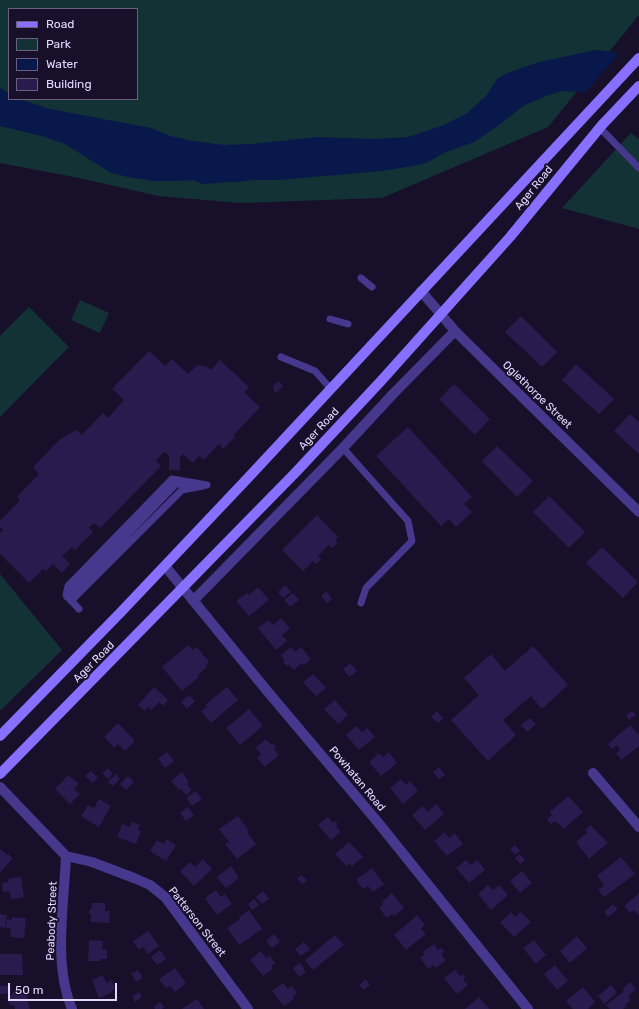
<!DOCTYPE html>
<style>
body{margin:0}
#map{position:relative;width:639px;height:1009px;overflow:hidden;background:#180f2b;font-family:Rubik,sans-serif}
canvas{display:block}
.legend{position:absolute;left:8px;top:8px;width:130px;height:92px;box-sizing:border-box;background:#180f2b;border:1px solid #696080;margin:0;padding:5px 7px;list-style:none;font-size:12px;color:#e3d9ff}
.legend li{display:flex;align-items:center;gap:8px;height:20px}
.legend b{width:20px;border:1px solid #696080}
.scale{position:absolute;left:8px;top:983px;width:109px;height:18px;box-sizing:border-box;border:2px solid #e3d9ff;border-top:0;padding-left:5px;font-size:12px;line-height:14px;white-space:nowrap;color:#e3d9ff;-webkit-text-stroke:3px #180f2b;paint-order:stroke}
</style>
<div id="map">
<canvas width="639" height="1009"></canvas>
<ul class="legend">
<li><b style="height:5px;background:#8770ff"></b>Road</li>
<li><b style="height:11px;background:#123235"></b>Park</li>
<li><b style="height:11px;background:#08184b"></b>Water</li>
<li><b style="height:11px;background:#2b1a4d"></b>Building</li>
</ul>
<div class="scale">50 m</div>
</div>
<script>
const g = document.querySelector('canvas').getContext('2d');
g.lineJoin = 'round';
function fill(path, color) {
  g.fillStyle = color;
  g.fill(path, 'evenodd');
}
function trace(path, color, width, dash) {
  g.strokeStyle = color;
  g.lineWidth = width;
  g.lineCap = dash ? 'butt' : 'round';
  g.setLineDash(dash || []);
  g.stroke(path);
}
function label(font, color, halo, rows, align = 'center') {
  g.font = font + ' Rubik,sans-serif';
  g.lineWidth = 4;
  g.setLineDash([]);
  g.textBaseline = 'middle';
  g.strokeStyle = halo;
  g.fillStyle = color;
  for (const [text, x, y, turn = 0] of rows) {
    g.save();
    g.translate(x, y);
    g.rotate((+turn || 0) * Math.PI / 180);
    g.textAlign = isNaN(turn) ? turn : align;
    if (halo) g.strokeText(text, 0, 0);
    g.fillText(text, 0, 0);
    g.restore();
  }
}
fill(new Path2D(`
 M0,0H639V15L548,127L382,198L241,203L158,196L79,178L0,163ZM9,9H137V99H9Z
 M631,133L639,139V229L562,208Z
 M80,300L109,313L100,333L71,320Z
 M29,307L69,347L0,417V336Z
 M0,574L62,650L0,711Z`), '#123235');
fill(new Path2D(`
 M596,50L613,52L639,62V113L581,92L562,91L546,96L523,106L499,125L474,142L446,152L426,163L407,167L382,171L278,180H253L237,182H231L203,184L192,180L176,181H153L128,177L111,173L65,144L45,137L0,126V88L9,93V99H20L50,109L151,128L170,136L193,141L224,145L251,144L318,137L375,139L408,137L444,125L467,113L486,96L497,79L507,73L539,62Z`), '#08184b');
fill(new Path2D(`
 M620,53L639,59V115L583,95Z`), '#180f2b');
fill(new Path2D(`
 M521,316L557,352L542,367L505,332Z
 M149,351L165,366L172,359L188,374L197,365L206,366L211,370L220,360L249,387L244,392L260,407L233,436L235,437L223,449L219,444L204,460L199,456L193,463L183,454L180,457V470H169V456L164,452L156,461L161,466L100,528L94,523L89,528L93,532L75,550L72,547L62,556L70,564L62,573L53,564L46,571L43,569L29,583L0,554V533L3,530L0,527V521L20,500L17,497L39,474L33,467L59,440L76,430L82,435L103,413L108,418L124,400L112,389Z
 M576,364L614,399L599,414L562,380Z
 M278,381L283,386L276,393L274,392L273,386Z
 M454,384L490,419L475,435L439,399Z
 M630,414L639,422V454L614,431Z
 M408,427L472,497L464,504L472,512L456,527L449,519L441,526L376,456Z
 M497,446L533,481L517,497L482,461Z
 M549,496L585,532L569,548L533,512Z
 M317,515L338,537L335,540L337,543L332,548L329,545L318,556L321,559L316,564L313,561L303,571L282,550Z
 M602,547L638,582L623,598L586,563Z
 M285,585L291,592L283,598L278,592Z
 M258,587L269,600L249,616L236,601L247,593L249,595Z
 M326,591L332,599L327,603L321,596Z
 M293,593L299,600L290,607L284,600Z
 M281,618L290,629L282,635L287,641L276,650L258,628L269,620L273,625Z
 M188,645L193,650L197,647L209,662L206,665L207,667L198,675L199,677L182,691L162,667Z
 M533,646L568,685L542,709L531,696L503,720L516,735L488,761L451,720L479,695L464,678L491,654L505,671Z
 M291,647L295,652L301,647L311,659L304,665L302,663L294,670L289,665L287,666L283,662L285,661L281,655Z
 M350,663L357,671L349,677L343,669Z
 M313,674L326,688L316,696L303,682Z
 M154,687L168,700L163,706L159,702L151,710L148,707L145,711L138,705Z
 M227,687L238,700L211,723L201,711L207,707L205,705Z
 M189,695L195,701L187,709L181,702Z
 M335,700L348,715L338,724L324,709Z
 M249,709L263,726L240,745L226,728Z
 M437,711L443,718L438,723L431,717Z
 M632,711L636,715L629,720L626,715Z
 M530,718L536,724L527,732L521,725Z
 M118,723L135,741L125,751L118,744L114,748L104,737Z
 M630,725L639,735V746L621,760L616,753L620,750L617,745L612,749L608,744Z
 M356,726L362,732L367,728L375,737L359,750L346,735Z
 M266,739L271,745L273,743L276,747L274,749L279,755L265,767L257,758L261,754L256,748Z
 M167,752L174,761L165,768L158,759Z
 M389,752L397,763L381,776L369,762L379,753L383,757Z
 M439,767L445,775L439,779L433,772Z
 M108,768L113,774L108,779L102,773Z
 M91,771L98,778L93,783L85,776Z
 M182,772L189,782L187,784L192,790L186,795L181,789L179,790L171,781Z
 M116,774L120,779L113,786L108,782Z
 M68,775L79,784L74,789L80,794L70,804L55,789Z
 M128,776L134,782L126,790L120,784Z
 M401,779L406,785L410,781L418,791L403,804L390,788Z
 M196,791L202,799L192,806L186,798Z
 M568,796L583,812L564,829L555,821L551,824L547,819L552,815L550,812Z
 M99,799L111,806L99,827L81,816L88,805L94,808Z
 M436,804L444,814L425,830L412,815L423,806L428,812Z
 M188,807L194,816L186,821L180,813Z
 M238,816L249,831L247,832L256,844L237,859L225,844L229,842L219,829Z
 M328,817L333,823L335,821L338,824L336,826L341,832L331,840L318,825Z
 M132,822L140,825L138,830L141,831L136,844L117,837L122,824L130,827Z
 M590,825L608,843L589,859L576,842L588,832L585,830Z
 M445,832L449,838L455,833L463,844L447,856L434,841Z
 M167,839L176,845L166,861L150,851L157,840L164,844Z
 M349,842L363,857L352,866L349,863L346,866L335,854Z
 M515,845L520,851L515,855L510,849Z
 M0,849L7,855L8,854L13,858L0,873Z
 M520,854L525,860L520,864L515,858Z
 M621,857L635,874L604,897L598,890L604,885L597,876Z
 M203,859L212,869L194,886L180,871L190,862L195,867Z
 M466,860L471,865L477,860L485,870L469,883L456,868Z
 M231,866L239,878L226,888L217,877Z
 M372,868L384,884L373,892L368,886L363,889L356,880Z
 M522,871L532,883L520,893L510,881Z
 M301,875L307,880L303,884L297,879Z
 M21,877L24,897L11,899L10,891L3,892L2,883L8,882V879Z
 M488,885L493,890L499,885L508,895L491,910L478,894Z
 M216,890L221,897L225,894L232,904L217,915L205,898Z
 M263,891L269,899L262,904L256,897Z
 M392,893L404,908L394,916L392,914L387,918L379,908L383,904L382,902Z
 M639,893V916L634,910L630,913L624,906Z
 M254,899L259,905L252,910L248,904Z
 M92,903H105V911H110L109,923L91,922V914H89V910H91Z
 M613,904L618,909L608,917L604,912Z
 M249,910L262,929L239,945L227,928L240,919L239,917Z
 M511,912L515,917L521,912L531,922L514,937L500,922Z
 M0,914L7,915L5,928L0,927Z
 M417,915L425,925L421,929L426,934L406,950L394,935Z
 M12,917L26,918L24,938L10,937L11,928H6L7,919L12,920Z
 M148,931L159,946L148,954L143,947L139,950L133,941Z
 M274,934L280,942L272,948L266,941Z
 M335,935L344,945L313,970L305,960Z
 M577,936L587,948L570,963L560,951Z
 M89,940L103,941L102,949L107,950V959H101V961H88Z
 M534,940L546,955L536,964L523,948Z
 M304,942L310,949L301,956L295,949Z
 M434,944L438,950L442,948L444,951L441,954L446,960L436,968L434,965L428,969L420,958L425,954L423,952Z
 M160,950L166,959L157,965L151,957Z
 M261,951L266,958L270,956L275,963L271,966L273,969L263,976L250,960Z
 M0,954H22L23,975H0Z
 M300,963L306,972L299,977L293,968Z
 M555,965L568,981L557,990L544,974Z
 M175,968L186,983L175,992L170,986L166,988L159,979Z
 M138,970L143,978L136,982L131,974Z
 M455,970L460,976L462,974L465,977L463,980L468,985L457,994L444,978Z
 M103,975L106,983L112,980L115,989L111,991V993L99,998L92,980Z
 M366,979L370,985L364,990L359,985Z
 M630,982L636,989L628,997L631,1000L625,1005L627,1006L623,1009H610L606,1005L624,991L622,989Z
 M283,983L288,989L292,986L297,993L293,997L294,999L284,1006L272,991Z
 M10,985L11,993L0,994V986Z
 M611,985L617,993L604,1004L598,996Z
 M583,987L595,1002L588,1009H573L566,1001Z
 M25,989L30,1009H15L14,1005L10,1006L7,996L12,995L11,993Z
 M139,992L142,997L135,1002L132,996Z
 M479,997L489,1009H465Z
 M197,999L204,1009H182Z
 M160,1002L164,1007L162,1009H155L154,1007Z`), '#2b1a4d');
trace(new Path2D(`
 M600,128L639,168
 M361,278L372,287
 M330,319L348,324
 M281,357L315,371L331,389
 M343,448L408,521L412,541L366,588L361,603
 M67,597L176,484H185
 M71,601L182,490L203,486
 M79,609L66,595L68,586L172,479L207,485`), '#46388c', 7);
trace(new Path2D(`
 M421,291L455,331L639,512
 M165,566L268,692L376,820L528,1009
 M193,601L343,448L393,394L455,331
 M593,773L639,827
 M0,787L66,856L92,862L134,878L150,885L165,897L248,1009
 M66,856C64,904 53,965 72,1009`), '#46388c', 10);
trace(new Path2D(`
 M0,736L121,612L246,480L639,58
 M0,774L296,472L381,381L510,237L602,125L639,86`), '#8770ff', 10);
label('11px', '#e3d9ff', '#180f2b', [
 ["Ager Road",534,188,-51],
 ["Oglethorpe Street",537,395,44],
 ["Ager Road",319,429,-47],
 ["Ager Road",94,662,-45],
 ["Powhatan Road",357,779,50],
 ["Peabody Street",52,921,-88],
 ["Patterson Street",197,922,52]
]);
</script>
